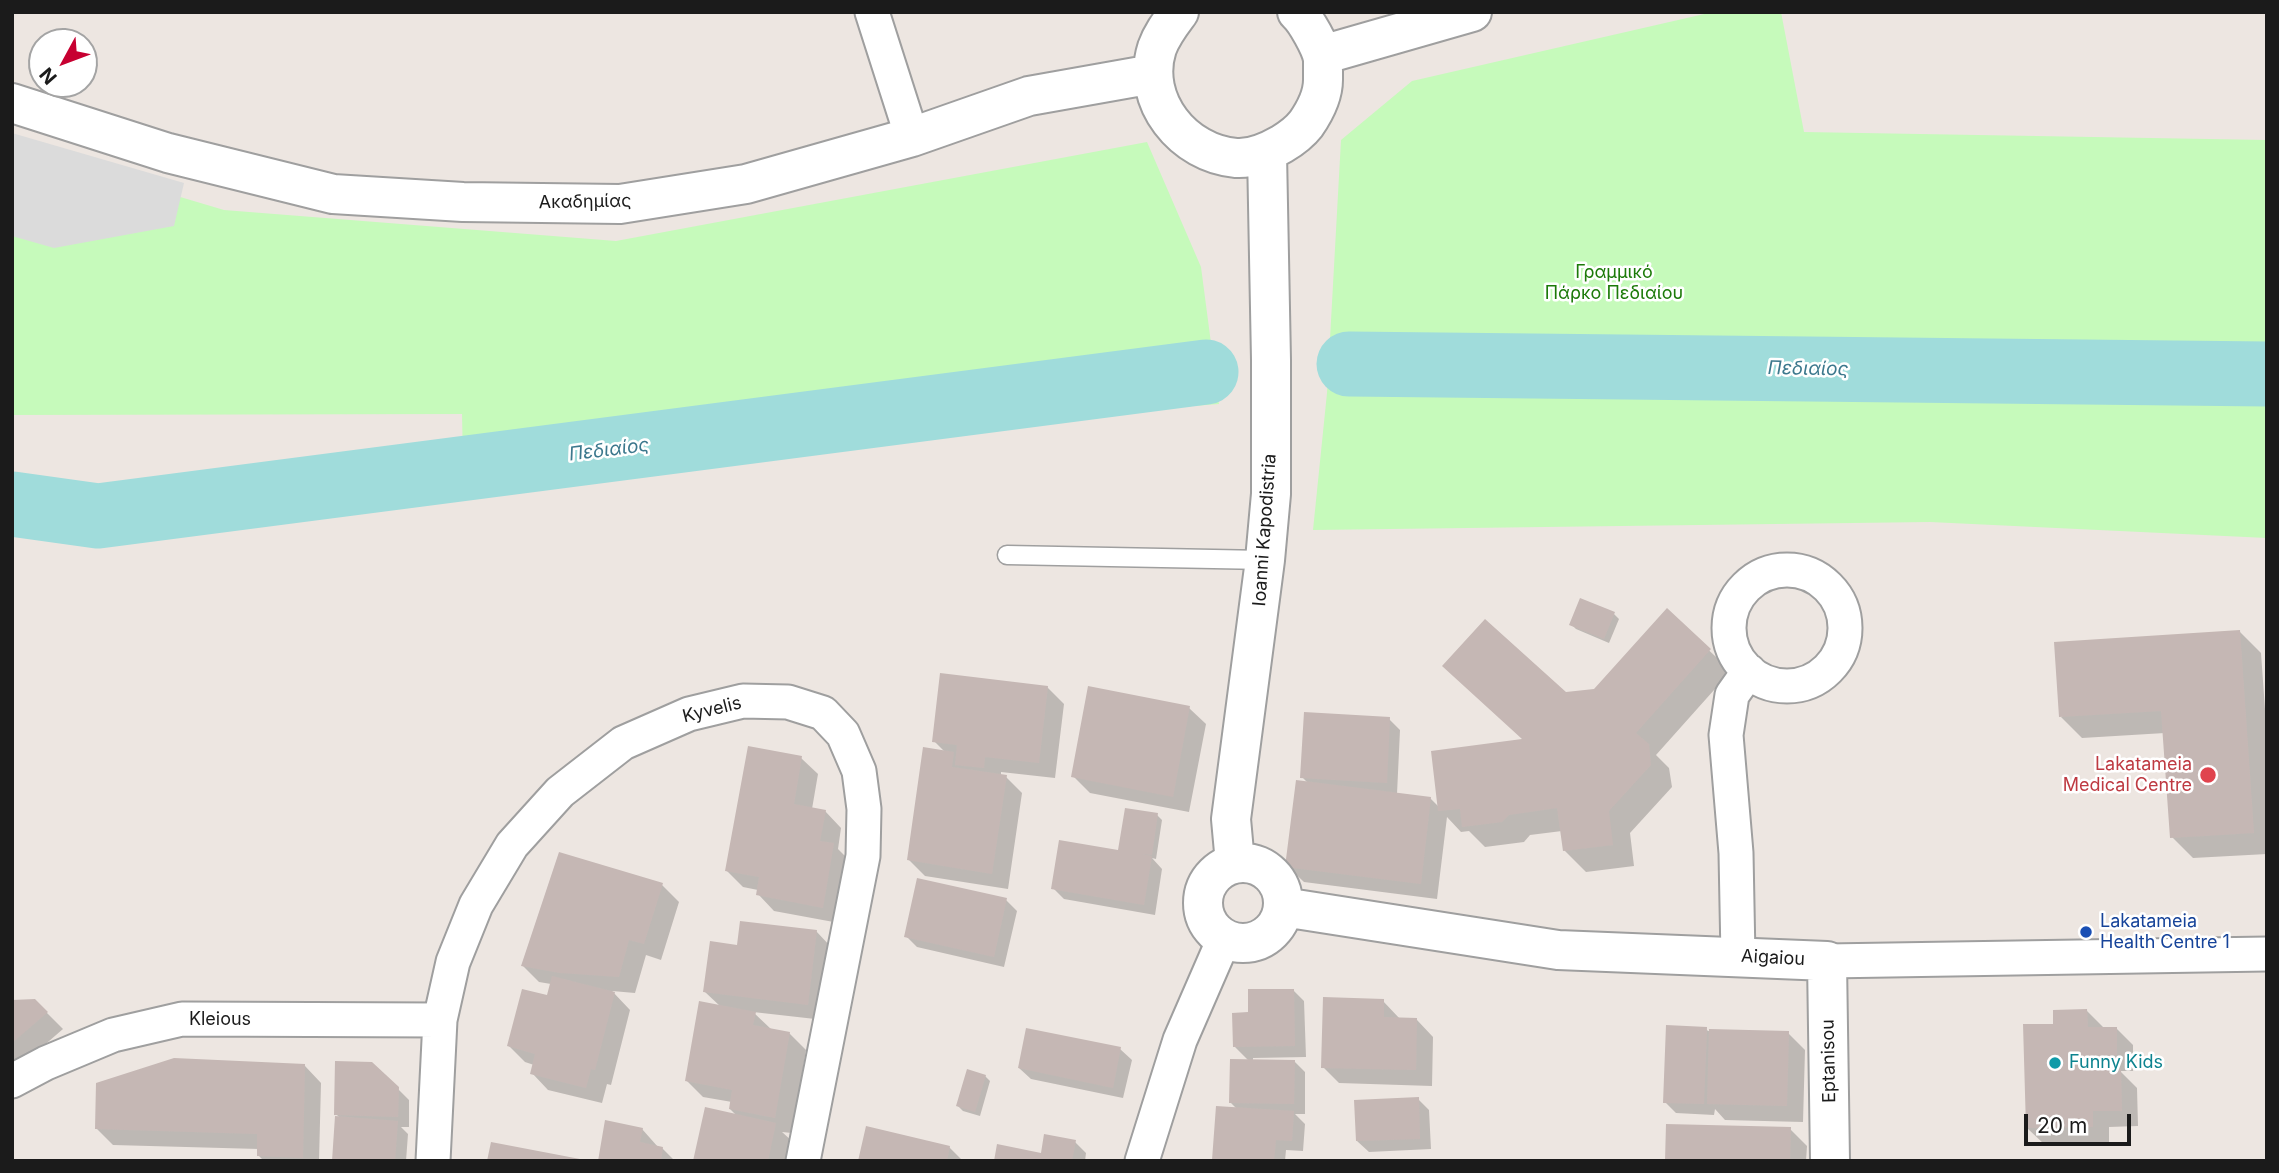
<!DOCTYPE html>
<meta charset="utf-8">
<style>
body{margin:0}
#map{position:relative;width:2279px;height:1173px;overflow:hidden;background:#ede6e1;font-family:Inter,sans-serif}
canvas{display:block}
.frame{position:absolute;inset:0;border:14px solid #1b1b1b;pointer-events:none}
.north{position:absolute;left:28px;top:28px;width:70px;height:70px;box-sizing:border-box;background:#fff;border:2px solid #a4a4a4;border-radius:50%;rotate:229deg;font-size:19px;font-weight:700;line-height:28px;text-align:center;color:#1b1b1b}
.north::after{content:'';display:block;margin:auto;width:24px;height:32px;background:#c70031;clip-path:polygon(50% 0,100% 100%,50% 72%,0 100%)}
.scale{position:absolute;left:2024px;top:1114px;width:107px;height:32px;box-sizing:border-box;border:4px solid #1b1b1b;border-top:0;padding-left:9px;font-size:21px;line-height:24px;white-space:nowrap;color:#1b1b1b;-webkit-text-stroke:5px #fff;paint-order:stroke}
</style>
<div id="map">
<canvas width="2279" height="1173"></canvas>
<div class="frame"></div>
<div class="north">N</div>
<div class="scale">20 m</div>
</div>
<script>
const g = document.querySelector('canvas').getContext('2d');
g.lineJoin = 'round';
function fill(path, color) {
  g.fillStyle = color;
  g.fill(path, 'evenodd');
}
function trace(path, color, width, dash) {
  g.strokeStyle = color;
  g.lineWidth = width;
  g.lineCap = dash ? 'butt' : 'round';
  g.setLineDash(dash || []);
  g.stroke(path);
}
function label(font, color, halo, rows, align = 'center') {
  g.font = font + ' Inter,sans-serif';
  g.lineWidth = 5;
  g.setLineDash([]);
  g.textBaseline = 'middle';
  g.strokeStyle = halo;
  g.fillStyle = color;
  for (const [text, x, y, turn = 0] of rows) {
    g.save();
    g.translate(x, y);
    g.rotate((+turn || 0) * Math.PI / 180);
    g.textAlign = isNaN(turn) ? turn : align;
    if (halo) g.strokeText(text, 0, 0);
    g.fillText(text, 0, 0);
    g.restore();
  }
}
fill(new Path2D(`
 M1713,12H1781L1804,132L2267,140V538L1930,522L1313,530L1327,393L1341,140L1412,81Z
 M1147,142L1201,267L1219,404L463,462L462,414L12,415V147L224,210L616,241Z`), '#c6fabb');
fill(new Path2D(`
 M12,133L184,183L174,226L54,248L12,236Z`), '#dbdbdb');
fill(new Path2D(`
 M1667,611L1731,671L1656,755L1669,768L1672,787L1630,833L1634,866L1586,872L1564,850L1562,831L1530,835L1524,842L1485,847L1469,831L1461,832L1447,817L1437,899L1304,882L1287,866L1308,783L1302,777L1389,719L1400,730L1397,794L1430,798L1440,808L1524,741L1565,694L1595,690Z
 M1614,614L1619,619L1609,643L1576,629L1571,624Z
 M2240,632L2261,653L2267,737V854L2193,858L2172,837L2165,733L2082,738L2061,717Z
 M1047,687L1064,704L1055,778L1001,772V776L1006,777L1022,793L1008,889L925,876L909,860L945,752L934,741Z
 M1189,708L1206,724L1189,812L1090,793L1073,776Z
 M801,758L818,774L812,809L825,811L841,828L838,849L850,861L839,923L774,911L758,894V890L743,887L727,871Z
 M1157,815L1162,820L1156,859L1152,858L1162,869L1155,915L1064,899L1053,888L1125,853Z
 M662,885L679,902L661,960L646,955L635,993L612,991L630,1010L611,1085L607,1084L602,1103L548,1090L532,1073L534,1065L525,1062L509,1046L548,997L551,984L539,982L523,966Z
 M1006,900L1017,911L1004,967L917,947L906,936Z
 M816,931L832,948L824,1020L753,1012L772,1030L789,1033L806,1050L792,1133L782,1132L792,1141L788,1161H695L738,1117L730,1109L732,1102L703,1097L687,1081L721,1007L705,992L739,947Z
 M1293,990L1304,1001L1306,1057L1253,1058V1061H1294L1305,1072V1114H1295L1305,1124L1303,1151L1286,1150L1285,1161H1215L1214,1159L1237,1109L1231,1103L1249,1061L1235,1047L1250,1014Z
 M35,1001L63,1029L12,1073V1002Z
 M1383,1001L1400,1019L1417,1020L1433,1037L1432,1086L1339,1083L1323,1067Z
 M2087,1011L2103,1027L2116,1028L2133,1045V1071H2120L2137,1088L2138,1126L2109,1127V1143L2044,1144L2027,1128L2055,1025Z
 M1706,1029L1708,1031L1788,1033L1805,1050L1803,1122L1725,1120L1715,1109L1714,1115L1676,1113L1665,1102Z
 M1120,1049L1132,1060L1123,1098L1031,1079L1019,1068Z
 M305,1066L321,1083L319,1161H264L259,1156V1149L113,1145L96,1128Z
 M985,1076L990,1081L980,1116L963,1111L958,1106Z
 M397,1088L409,1100V1127H401L408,1134L406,1161H334L340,1118L336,1114Z
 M1418,1099L1429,1110L1431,1149L1369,1152L1357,1141Z
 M642,1129L658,1147L662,1148L675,1161H600Z
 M1790,1129L1807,1146L1806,1161H1667Z
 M1075,1142L1086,1153L1085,1161H996L1042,1155Z
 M949,1147L963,1161H860Z`), '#0003');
trace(new Path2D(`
 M1349,364L2267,374
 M12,504L98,516L1206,372`), '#a0dcdb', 65);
fill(new Path2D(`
 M1580,598L1615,612L1604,639L1569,625Z
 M1667,608L1711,649L1636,733L1649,744L1651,765L1609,811L1613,845L1563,851L1557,808L1509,815L1502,822L1462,827L1460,809L1438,811L1431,751L1522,739L1442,666L1485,619L1566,692L1594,689Z
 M2240,630L2254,833L2170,838L2161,711L2059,717L2054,642Z
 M940,673L1048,686L1039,763L985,757L984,768L955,765L957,745L932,742Z
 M1088,686L1190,706L1173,797L1071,777Z
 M1304,712L1390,717L1387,783L1300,778Z
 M748,746L802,756L794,804L826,810L820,841L834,843L823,908L756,895L759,877L725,871Z
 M923,747L954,752L952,767L1007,775L992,874L907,860Z
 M1296,780L1431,797L1421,884L1285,867Z
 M1125,808L1158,813L1152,855L1141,854L1152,856L1144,905L1051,889L1059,840L1118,850Z
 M559,852L663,883L644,944L629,940L619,977L560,973L521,966Z
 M917,878L1007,898L994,957L904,937Z
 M740,921L817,930L808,1005L703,992L710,941L737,945Z
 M552,976L615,992L595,1070L591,1069L586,1088L530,1074L535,1054L507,1046L522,989L547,995Z
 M1248,989H1294L1295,1046L1233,1047L1232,1013L1248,1012Z
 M1323,997L1384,999V1017L1417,1018L1416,1070L1321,1068Z
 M35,999L48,1012L12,1043V1000Z
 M699,1001L756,1012L753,1025L790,1032L775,1118L729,1109L732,1090L685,1081Z
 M2087,1009L2088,1027H2117V1055L2086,1056L2087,1070L2121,1069L2122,1111H2093V1127L2026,1128L2023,1024H2053V1010Z
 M1666,1025L1707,1027L1704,1104L1663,1103Z
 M1026,1028L1121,1047L1113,1088L1018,1068Z
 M1709,1029L1789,1031L1787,1106L1707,1104Z
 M174,1058L305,1064L303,1158L257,1156V1134L95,1129L96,1083Z
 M1230,1059L1295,1060L1294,1104L1229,1103Z
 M335,1061L372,1062L399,1087L398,1117L334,1115Z
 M967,1069L986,1075L975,1112L956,1106Z
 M1419,1097L1420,1139L1356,1141L1354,1100Z
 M1216,1106L1294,1111L1292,1141L1276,1140L1274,1161L1212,1160Z
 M705,1107L776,1123L768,1161H693Z
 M335,1116L398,1121L395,1161H332Z
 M605,1120L643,1128L640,1142L663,1147L661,1161H598Z
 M1666,1124L1791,1127L1790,1161H1665Z
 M866,1126L950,1146L947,1161H858Z
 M1044,1134L1076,1140L1072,1161H994L997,1144L1041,1153Z
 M491,1142L580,1159V1161H487Z`), '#c5b7b4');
const service = new Path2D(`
 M1007,555L1265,560`);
const minor = new Path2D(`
 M872,12L912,137
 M1729 628a58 58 0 1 1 116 0a58 58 0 1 1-116 0Z
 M1738,957L1736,853L1726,735L1732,695L1749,671
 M1827,961L2267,954
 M12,1081L46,1063L113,1035L182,1019L440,1020
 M433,1161L440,1020L453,962L476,905L512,845L560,792L623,743L689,714L743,701L788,702L823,713L843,734L859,771L864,809L863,856L803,1161
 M1142,1161L1180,1040L1224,939`);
const tertiary = new Path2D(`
 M1179,12C1170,24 1162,34 1157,48C1140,101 1184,154 1236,158C1253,159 1268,152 1282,144C1292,138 1299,133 1306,124C1315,111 1323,96 1323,80C1323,73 1323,65 1323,59C1321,47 1306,20 1297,12
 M1322,55L1472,12
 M12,103L168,153L333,194L463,202L620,204L746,184L912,137L1029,96L1153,74
 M1203 903a40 40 0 1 1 80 0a40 40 0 1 1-80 0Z
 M1235,863L1231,819L1265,560L1271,494V360L1267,153
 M1283,907L1558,950L1827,961L1830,1161`);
trace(service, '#9f9f9f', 21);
trace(minor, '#9f9f9f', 37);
trace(tertiary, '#9f9f9f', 42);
trace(service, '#fff', 18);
trace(minor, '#fff', 33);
trace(tertiary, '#fff', 38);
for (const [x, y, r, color] of [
 [2208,775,9,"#e0444e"],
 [2086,932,7,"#1a4fb4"],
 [2055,1063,7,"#0f9aa8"]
]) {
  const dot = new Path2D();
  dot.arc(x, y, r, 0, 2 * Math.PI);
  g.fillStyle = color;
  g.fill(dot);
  trace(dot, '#fff', 2.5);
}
label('18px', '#1b1b1b', '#fff', [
 ["Ακαδημίας",585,202,-1],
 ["Ioanni Kapodistria",1265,530,-86],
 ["Kyvelis",712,710,-14],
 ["Aigaiou",1773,958,3],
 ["Kleious",220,1020],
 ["Eptanisou",1829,1061,-91]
]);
label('18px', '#1c7a09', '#fff', [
 ["Γραμμικό",1614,273],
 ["Πάρκο Πεδιαίου",1614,294]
]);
label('18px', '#be3a42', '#fff', [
 ["Lakatameia",2192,765],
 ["Medical Centre",2192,786]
], 'right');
label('18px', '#164399', '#fff', [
 ["Lakatameia",2100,922],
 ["Health Centre 1",2100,943]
], 'left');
label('18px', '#0d838f', '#fff', [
 ["Funny Kids",2069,1063]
], 'left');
label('italic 19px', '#3c788d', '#fff', [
 ["Πεδιαίος",1808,369,1],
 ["Πεδιαίος",609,450,-7]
]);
</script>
